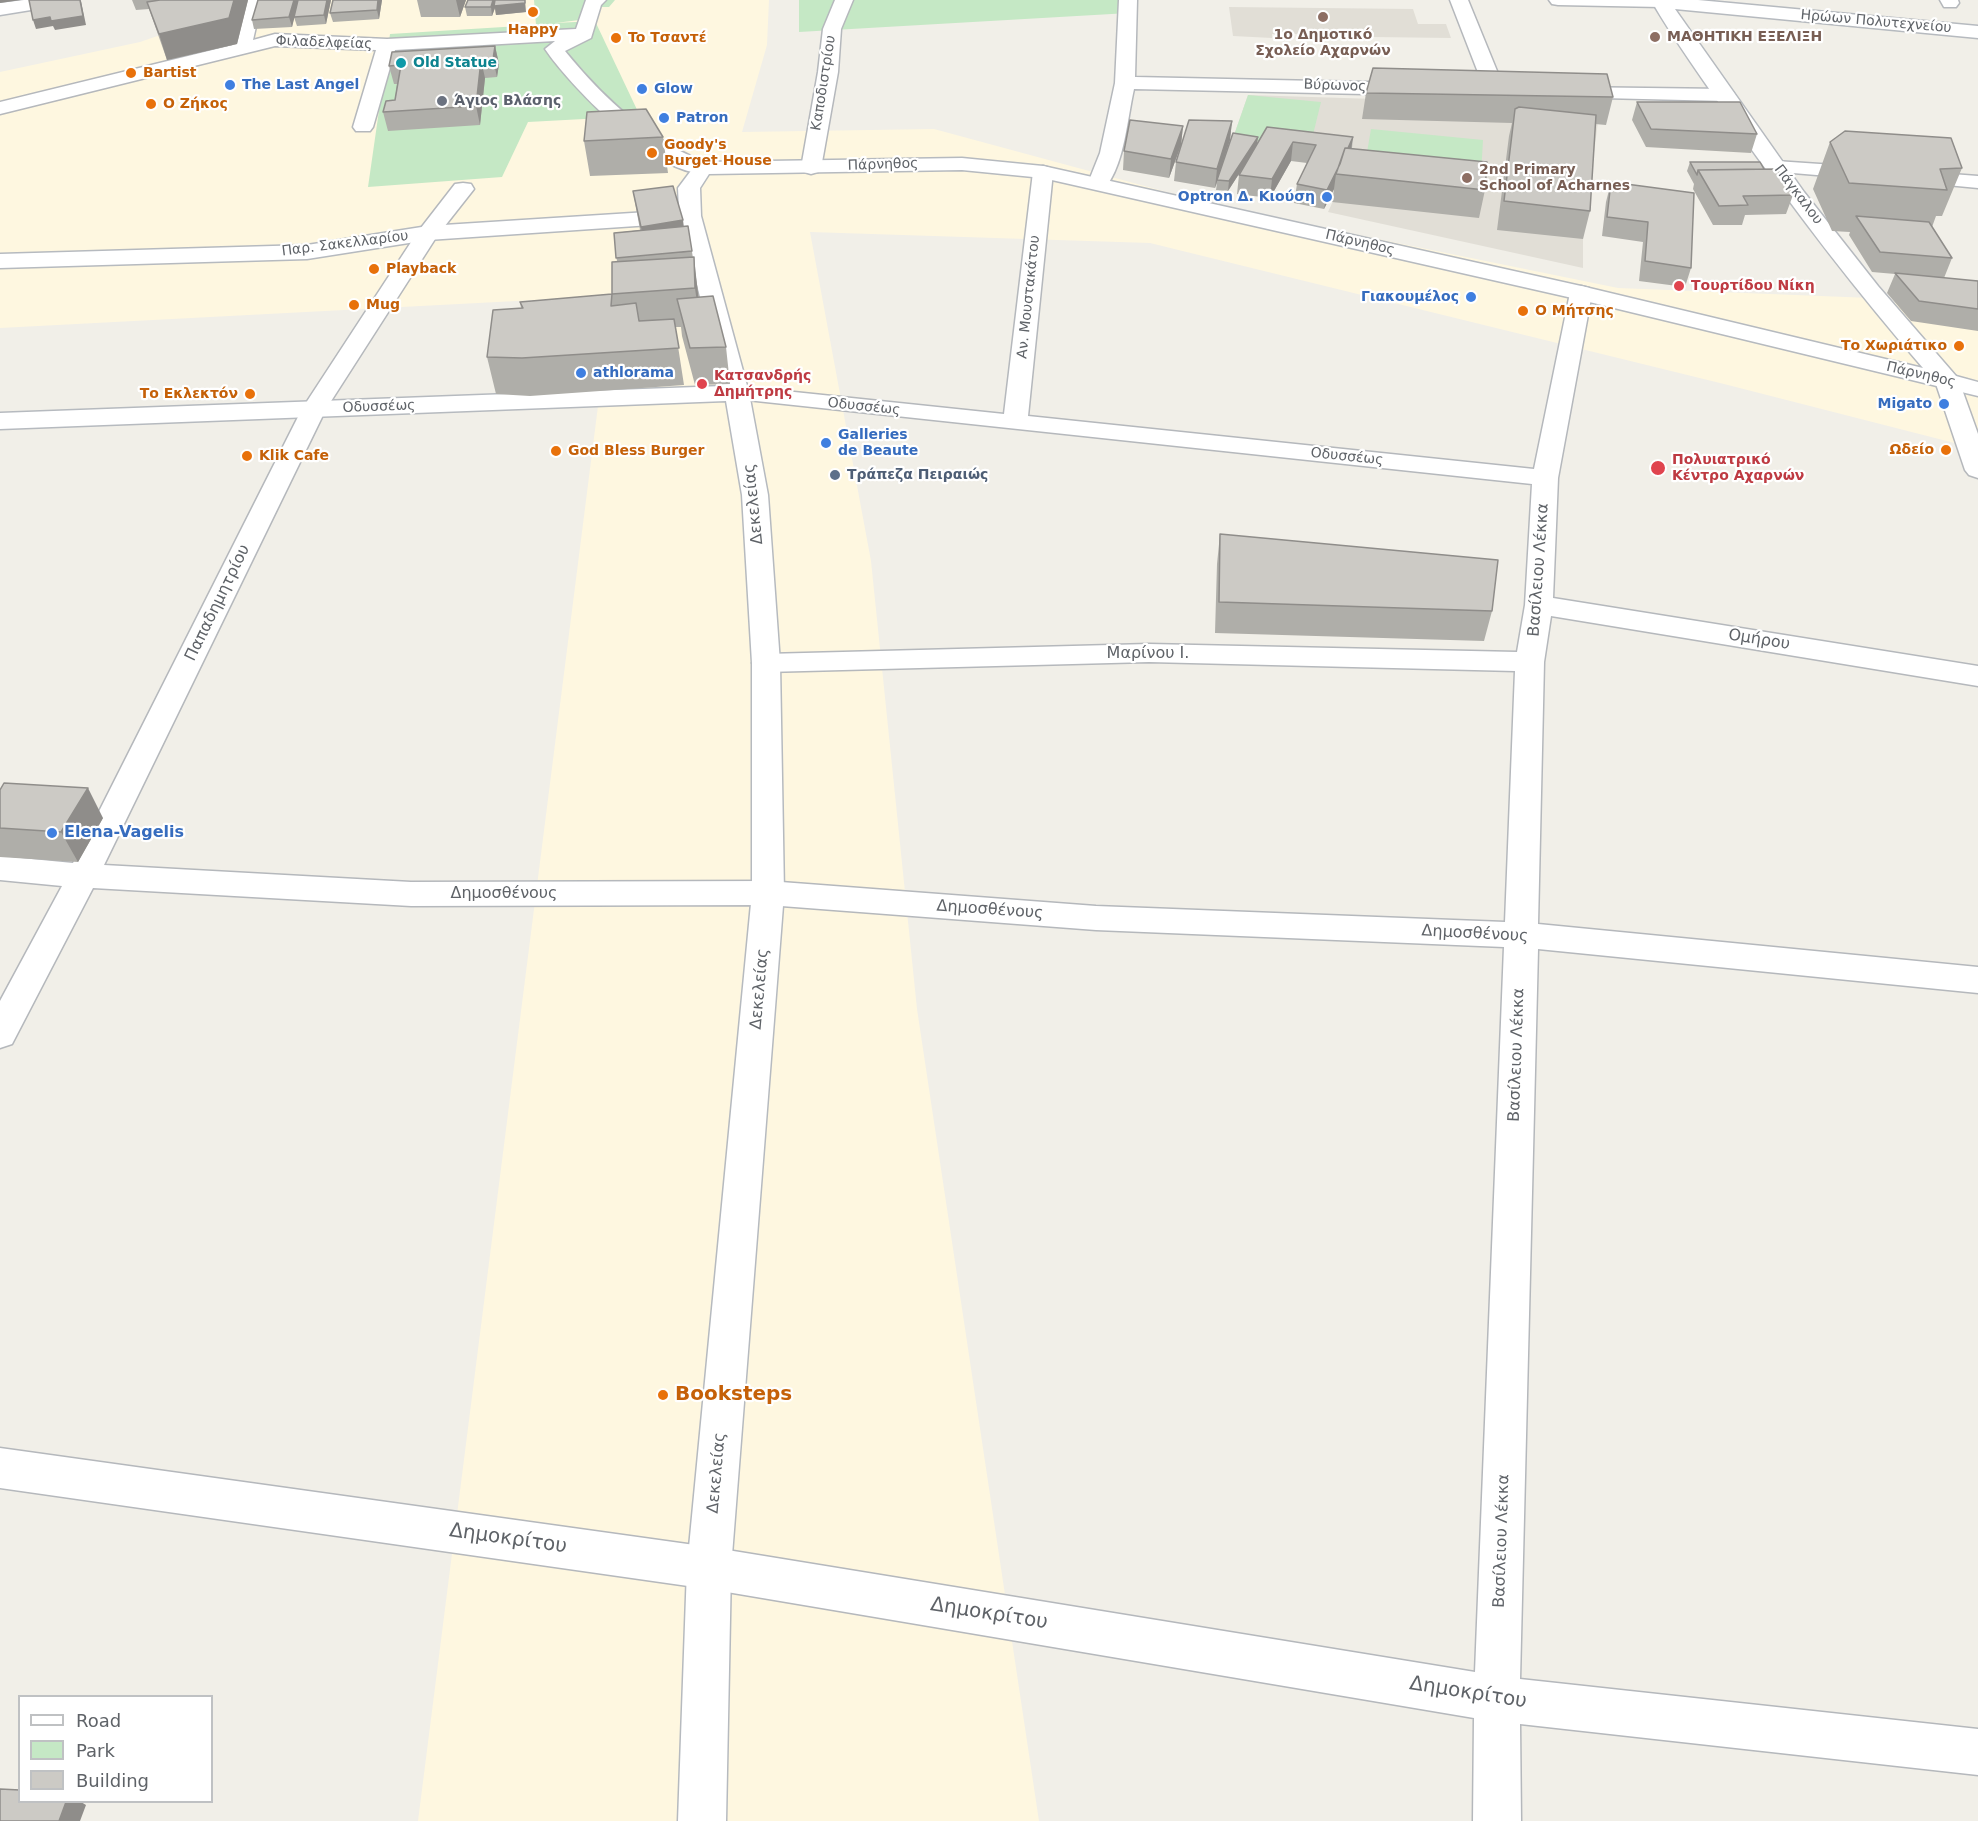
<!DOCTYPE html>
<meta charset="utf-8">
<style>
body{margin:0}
#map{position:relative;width:1978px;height:1821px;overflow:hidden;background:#f1efe8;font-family:"DejaVu Sans",sans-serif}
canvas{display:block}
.legend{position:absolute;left:18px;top:1695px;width:195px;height:108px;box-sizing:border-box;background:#fff;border:2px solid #bfc1c3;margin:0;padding:8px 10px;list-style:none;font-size:18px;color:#5f6368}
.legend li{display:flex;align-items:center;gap:12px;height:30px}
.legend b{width:30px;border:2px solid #bfc1c3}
</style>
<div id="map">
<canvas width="1978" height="1821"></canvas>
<ul class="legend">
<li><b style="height:8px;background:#fff"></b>Road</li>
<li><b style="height:16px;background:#c5e8c5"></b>Park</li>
<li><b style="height:16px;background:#cccac5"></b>Building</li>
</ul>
</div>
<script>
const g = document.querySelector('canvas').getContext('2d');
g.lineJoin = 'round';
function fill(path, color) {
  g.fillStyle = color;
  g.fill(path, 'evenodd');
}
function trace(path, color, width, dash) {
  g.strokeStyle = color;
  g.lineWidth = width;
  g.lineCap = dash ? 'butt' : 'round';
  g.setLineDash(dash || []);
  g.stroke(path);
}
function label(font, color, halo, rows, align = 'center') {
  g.font = font + ' "DejaVu Sans",sans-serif';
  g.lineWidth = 4.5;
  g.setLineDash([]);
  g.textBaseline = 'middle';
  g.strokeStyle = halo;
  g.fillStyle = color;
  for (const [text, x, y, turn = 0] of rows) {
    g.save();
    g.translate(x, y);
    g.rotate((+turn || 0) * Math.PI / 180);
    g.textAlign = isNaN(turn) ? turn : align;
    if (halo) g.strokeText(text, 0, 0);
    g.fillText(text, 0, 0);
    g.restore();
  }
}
fill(new Path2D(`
 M262,0H769L767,45L742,132L934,129L1226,208L1618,288L1871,298L1978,320V449L1724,384L1150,243L810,232L871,561L917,1009L1039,1821H418L612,296L0,328V72L140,42Z`), '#fef7e0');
fill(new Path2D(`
 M1229,7L1413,9L1418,24H1446L1451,38L1373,37L1369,34H1272V38L1233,36Z
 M1248,95L1600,106L1583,239V268L1328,212L1354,155L1233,138Z`), '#e1ded6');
fill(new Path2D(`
 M534,0H615L609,7H592L588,19L555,23L595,21L640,116L528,122L502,177L368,187L390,34L536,25Z
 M799,0H1137L1129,13L799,32Z
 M1248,95L1321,102L1310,147L1233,138Z
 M1371,129L1483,140L1481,175L1365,164Z`), '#c5e8c5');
const street = new Path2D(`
 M244,0H262L253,40L275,34L387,39L576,29L586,0H606L601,5L591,38L565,51C604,99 651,143 710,164L713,168L710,172C664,184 569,85 545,49L555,41L395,50L373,127L370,131H356L353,127L376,50L275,46L0,114V102L233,45Z
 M835,0H853L841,29L838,72L821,168L818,172L811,174L804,172L801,168L818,72L823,29Z
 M1119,0H1137L1135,77L1411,83L1418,85L1421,89L1418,93L1411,95L1134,89C1127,120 1125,161 1106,187L1099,189L1092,187L1088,183L1100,153L1115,83Z
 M1450,0H1468L1506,93L1503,97H1489L1486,93Z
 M1549,0H1669L1670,2L1667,6L1661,7L1558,5L1552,4Z
 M1940,0H1958L1959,3L1956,7H1944Z
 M1568,87L1725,89L1732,91L1735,95L1732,99L1725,101L1561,97L1558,93L1561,89Z
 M1776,161L1864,167L1871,169L1875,173L1871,177L1864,179L1769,171L1766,167L1769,163Z
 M1043,166L1050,168L1053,172L1028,416L1534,469L1570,293L1573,288L1581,286L1589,288L1592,293L1558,478L1553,598L1978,666V686L1551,616L1544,662L1538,924L1978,967V993L1538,949L1520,1679L1978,1729V1775L1520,1724L1521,1821H1473L1474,1718L709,1589L0,1488V1448L709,1547L1475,1672L1504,947L1096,930L768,905L411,906L93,888L12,1044L0,1048V1001L62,886L0,880V856L73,863L302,409L417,233L455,184L463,183L471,184L474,189L437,236L326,409L104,865L411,882L768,881L1096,906L1505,922L1515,671L1149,662L766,672L756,670L752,663L756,656L766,654L1149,644L1517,652L1525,605L1532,484L728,398L725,393L728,388L737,386L1004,414L1033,172L1036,168Z
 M1912,171L1978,176V188L1905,181L1901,177L1905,173Z
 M1947,374L1956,376L1959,381L1978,434V478L1969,475L1965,470L1935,381L1938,376Z`);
const secondary = new Path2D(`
 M24,0H71L68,4L62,5L0,15V3Z
 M1651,0H1698L1978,26V38L1675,9L1804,192L1878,286L1956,376L1978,382V396L1581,300L1043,178L962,170L709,174L700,188L701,216L749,393L768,495L780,663L784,893L731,1568L726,1821H678L687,1568L752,893V663L742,495L726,401L0,429V413L723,386L681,223L428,240L307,259L0,268V254L307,245L428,226L679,210L678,188L696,164L703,162L962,158L1043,166L1581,286L1923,368C1855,290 1792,207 1732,122C1705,82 1675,42 1651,0Z`);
trace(street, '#b5b8bc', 3);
trace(secondary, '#b6babf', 3);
fill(street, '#fff');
fill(secondary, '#fff');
fill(new Path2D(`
 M132,0H248L237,44L167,60L149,9L136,10Z
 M258,0H331L326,24L297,26L294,17L292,27L254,29L252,20Z
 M382,0L379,19L333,22L330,13Z
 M417,0H466L460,17H421Z
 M468,0L526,12L496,15L495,8L492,16H467L465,7Z
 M495,46L499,64L497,77L485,78L480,125L388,131L383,112L395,100L397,84H394L389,66Z
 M1366,93L1613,97L1606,125L1595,124L1590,211L1583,239L1497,230L1509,136L1512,123L1362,119Z
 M1637,102L1757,134L1751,153L1646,147L1632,120Z
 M1232,121L1230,140L1223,161L1257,145L1353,137L1352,148L1485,190L1479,218L1332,202L1334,189L1324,209L1294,203L1297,184L1307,163L1291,161L1270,198L1237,194L1239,175L1249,158L1228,191L1216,190L1217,183L1215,188L1174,181L1176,162Z
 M1183,126L1181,145L1169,178L1123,170L1124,151Z
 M663,137L668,173L590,176L584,141Z
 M1830,142L1962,168L1942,216H1936L1932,227L1952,258L1944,278L1978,281V331L1911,321L1887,293L1895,274L1872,272L1849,235L1850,232L1832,231L1813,189Z
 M1690,162L1764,169L1793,195L1786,214L1745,215L1742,225H1713L1693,189L1694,184L1687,171Z
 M1611,182L1691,268L1685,287L1639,281L1643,242L1602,236L1606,202Z
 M633,191L683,220V226H688L699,297L726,347L730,384L695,385L682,336L681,327H675L684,385L530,396L496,394L487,357L521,308L520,302L612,294L617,262L614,233L640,230Z
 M1220,534L1492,611L1484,641L1215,633L1217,564Z
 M0,790L103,818L78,862L0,857Z`), '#afaea9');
fill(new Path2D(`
 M0,0H21L0,3Z
 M80,0L81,1L86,25L55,30L53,26L36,29L33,20Z
 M234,0H248L237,44L167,60L159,34Z
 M294,0H299L292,27L289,17Z
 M327,0H331L326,24L324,15Z
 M378,0H382L379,19L377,10Z
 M456,0H466L460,17Z
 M493,0H525L526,12L496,15L495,8L492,16L491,7Z
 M495,46L499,64L497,77L493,59Z
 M481,60L485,78L480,125L476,106Z
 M1232,121L1230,140L1215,188L1217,169Z
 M1183,126L1181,145L1169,178L1171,159Z
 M1258,137L1257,146L1228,191L1229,181Z
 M1353,137L1350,156L1336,174L1334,189L1324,209L1327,190Z
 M1293,142L1291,161L1270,198L1272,179Z
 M683,220L687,252L645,255L641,227Z
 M694,257L698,294L700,325L695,288Z
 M88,788L103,818L78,862L61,832Z
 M66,1802H81L86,1805L80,1821H59Z`), '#8f8d8a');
const building = new Path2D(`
 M29,0H80L83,16L51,21L50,17L33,20Z
 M160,0H234L229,18L159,34L147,2Z
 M258,0H294L289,17L252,20Z
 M298,0H327L324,15L294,17Z
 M333,0H378L377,10L330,13Z
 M468,0H493L491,7H465Z
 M495,0H525V3L494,6Z
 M495,46L493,59L481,60L476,106L383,112L386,101L395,100L401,65L389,66L392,52Z
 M1373,68L1607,74L1613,97L1366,93Z
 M1637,102H1740L1757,134L1651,129Z
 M1519,107L1596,115L1590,211L1504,201L1515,109Z
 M646,109L663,137L584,141L587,112Z
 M1130,120L1183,126L1171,159L1124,151Z
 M1189,120L1232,121L1217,169L1176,162Z
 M1267,127L1353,137L1348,148H1345L1340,164L1327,190L1297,184L1316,145L1293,142L1272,179L1239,175Z
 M1845,131L1951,138L1962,168L1940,169L1947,190L1849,183L1830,142Z
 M1233,133L1258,137L1229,181L1217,180Z
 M1345,148L1487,162L1485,190L1336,174Z
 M1690,162H1760L1764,169L1698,170L1697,175Z
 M1777,169L1793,195L1743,196L1748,205L1719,206L1698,170Z
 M1611,182L1694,193L1691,268L1645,261L1648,222L1607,217Z
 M673,186L683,220L641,227L633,191Z
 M1856,216L1929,222L1952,258L1880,252Z
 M688,226L692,251L616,258L614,233Z
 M694,257L695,288L612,294V262Z
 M1895,273L1978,281V309L1919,301Z
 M612,294L611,306L636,303L639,321L674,319L679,348L522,358L487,357L493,310L523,308L520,302Z
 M713,296L726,347L690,348L677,299Z
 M1220,534L1498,560L1492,611L1219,602Z
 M4,783L88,788L61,832L0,828V790Z
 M0,1789L20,1790V1802H66L59,1821H0Z`);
fill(building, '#cccac5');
trace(building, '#8f8d8a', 1.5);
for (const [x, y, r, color] of [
 [533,12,6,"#e8710a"],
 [1323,17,6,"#8d6e63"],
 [1655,37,6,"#8d6e63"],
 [616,38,6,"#e8710a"],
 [401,63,6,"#0f9aa8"],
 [131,73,6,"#e8710a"],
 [230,85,6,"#3f7fe0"],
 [642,89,6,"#3f7fe0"],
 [442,101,6,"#6b7280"],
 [151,104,6,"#e8710a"],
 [664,118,6,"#3f7fe0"],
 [652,153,6,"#e8710a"],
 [1467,178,6,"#8d6e63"],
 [1327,197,6,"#3f7fe0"],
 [374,269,6,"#e8710a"],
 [1679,286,6,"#e0444e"],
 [1471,297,6,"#3f7fe0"],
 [354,305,6,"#e8710a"],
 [1523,311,6,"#e8710a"],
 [1959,346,6,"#e8710a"],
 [581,373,6,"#3f7fe0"],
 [702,384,6,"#e0444e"],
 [250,394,6,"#e8710a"],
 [1944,404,6,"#3f7fe0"],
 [826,443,6,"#3f7fe0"],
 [1946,450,6,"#e8710a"],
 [556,451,6,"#e8710a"],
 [247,456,6,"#e8710a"],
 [1658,468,8,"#e0444e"],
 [835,475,6,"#5c6f8a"],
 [52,833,6,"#3f7fe0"],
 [663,1395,6,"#e8710a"]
]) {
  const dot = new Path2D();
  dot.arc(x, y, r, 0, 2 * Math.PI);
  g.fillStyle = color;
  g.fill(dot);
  trace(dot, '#fff', 2);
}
label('14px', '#5f6368', '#fff', [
 ["Ηρώων Πολυτεχνείου",1876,22,5],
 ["Φιλαδελφείας",324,43,2],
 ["Καποδιστρίου",824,83,-81],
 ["Βύρωνος",1335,86,2],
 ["Πάρνηθος",883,165,-2],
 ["Πάγκαλου",1798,195,53],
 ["Πάρνηθος",1360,243,13],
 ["Παρ. Σακελλαρίου",345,244,-7],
 ["Αν. Μουστακάτου",1029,297,-84],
 ["Πάρνηθος",1921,375,13],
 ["Οδυσσέως",379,407,-2],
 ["Οδυσσέως",864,407,6],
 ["Οδυσσέως",1347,457,6]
]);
label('bold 14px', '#c56008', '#fff', [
 ["Happy",533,30,"center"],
 ["To Τσαντέ",628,38],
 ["Bartist",143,73],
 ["Ο Ζήκος",163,104],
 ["Goody's",664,145],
 ["Burget House",664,161],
 ["Playback",386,269],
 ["Mug",366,305],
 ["Ο Μήτσης",1535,311],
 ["Το Χωριάτικο",1947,346,"right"],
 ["Το Εκλεκτόν",238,394,"right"],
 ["Ωδείο",1934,450,"right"],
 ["God Bless Burger",568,451],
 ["Klik Cafe",259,456]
], 'left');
label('bold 14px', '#785e54', '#fff', [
 ["1ο Δημοτικό",1323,35,"center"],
 ["Σχολείο Αχαρνών",1323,51,"center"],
 ["ΜΑΘΗΤΙΚΗ ΕΞΕΛΙΞΗ",1667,37],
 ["2nd Primary",1479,170],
 ["School of Acharnes",1479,186]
], 'left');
label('bold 14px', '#0d838f', '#fff', [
 ["Old Statue",413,63]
], 'left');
label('bold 14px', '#366cbe', '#fff', [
 ["The Last Angel",242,85],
 ["Glow",654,89],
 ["Patron",676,118],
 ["Optron Δ. Κιούση",1315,197,"right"],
 ["Γιακουμέλος",1459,297,"right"],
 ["athlorama",593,373],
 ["Migato",1932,404,"right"],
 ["Galleries",838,435],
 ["de Beaute",838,451]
], 'left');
label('bold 14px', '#5b616d', '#fff', [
 ["Άγιος Βλάσης",454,101]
], 'left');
label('bold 14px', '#be3a42', '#fff', [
 ["Τουρτίδου Νίκη",1691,286],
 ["Κατσανδρής",714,376],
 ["Δημήτρης",714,392],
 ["Πολυιατρικό",1672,460],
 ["Κέντρο Αχαρνών",1672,476]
], 'left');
label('bold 14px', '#4e5e75', '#fff', [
 ["Τράπεζα Πειραιώς",847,475]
], 'left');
label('16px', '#5f6368', '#fff', [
 ["Δεκελείας",754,504,-96],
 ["Βασίλειου Λέκκα",1539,570,-86],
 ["Παπαδημητρίου",218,603,-64],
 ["Ομήρου",1759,640,9],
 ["Μαρίνου Ι.",1148,654],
 ["Δημοσθένους",504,894],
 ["Δημοσθένους",990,910,4],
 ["Δημοσθένους",1475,934,3],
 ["Δεκελείας",760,989,-85],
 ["Βασίλειου Λέκκα",1517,1055,-88],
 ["Δεκελείας",717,1473,-85],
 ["Βασίλειου Λέκκα",1502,1541,-88]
]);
label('bold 16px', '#366cbe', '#fff', [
 ["Elena-Vagelis",64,833]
], 'left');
label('bold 20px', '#c56008', '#fff', [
 ["Booksteps",675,1395]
], 'left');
label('20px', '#5f6368', '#fff', [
 ["Δημοκρίτου",508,1539,8],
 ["Δημοκρίτου",989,1614,9],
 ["Δημοκρίτου",1468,1693,9]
]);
</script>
